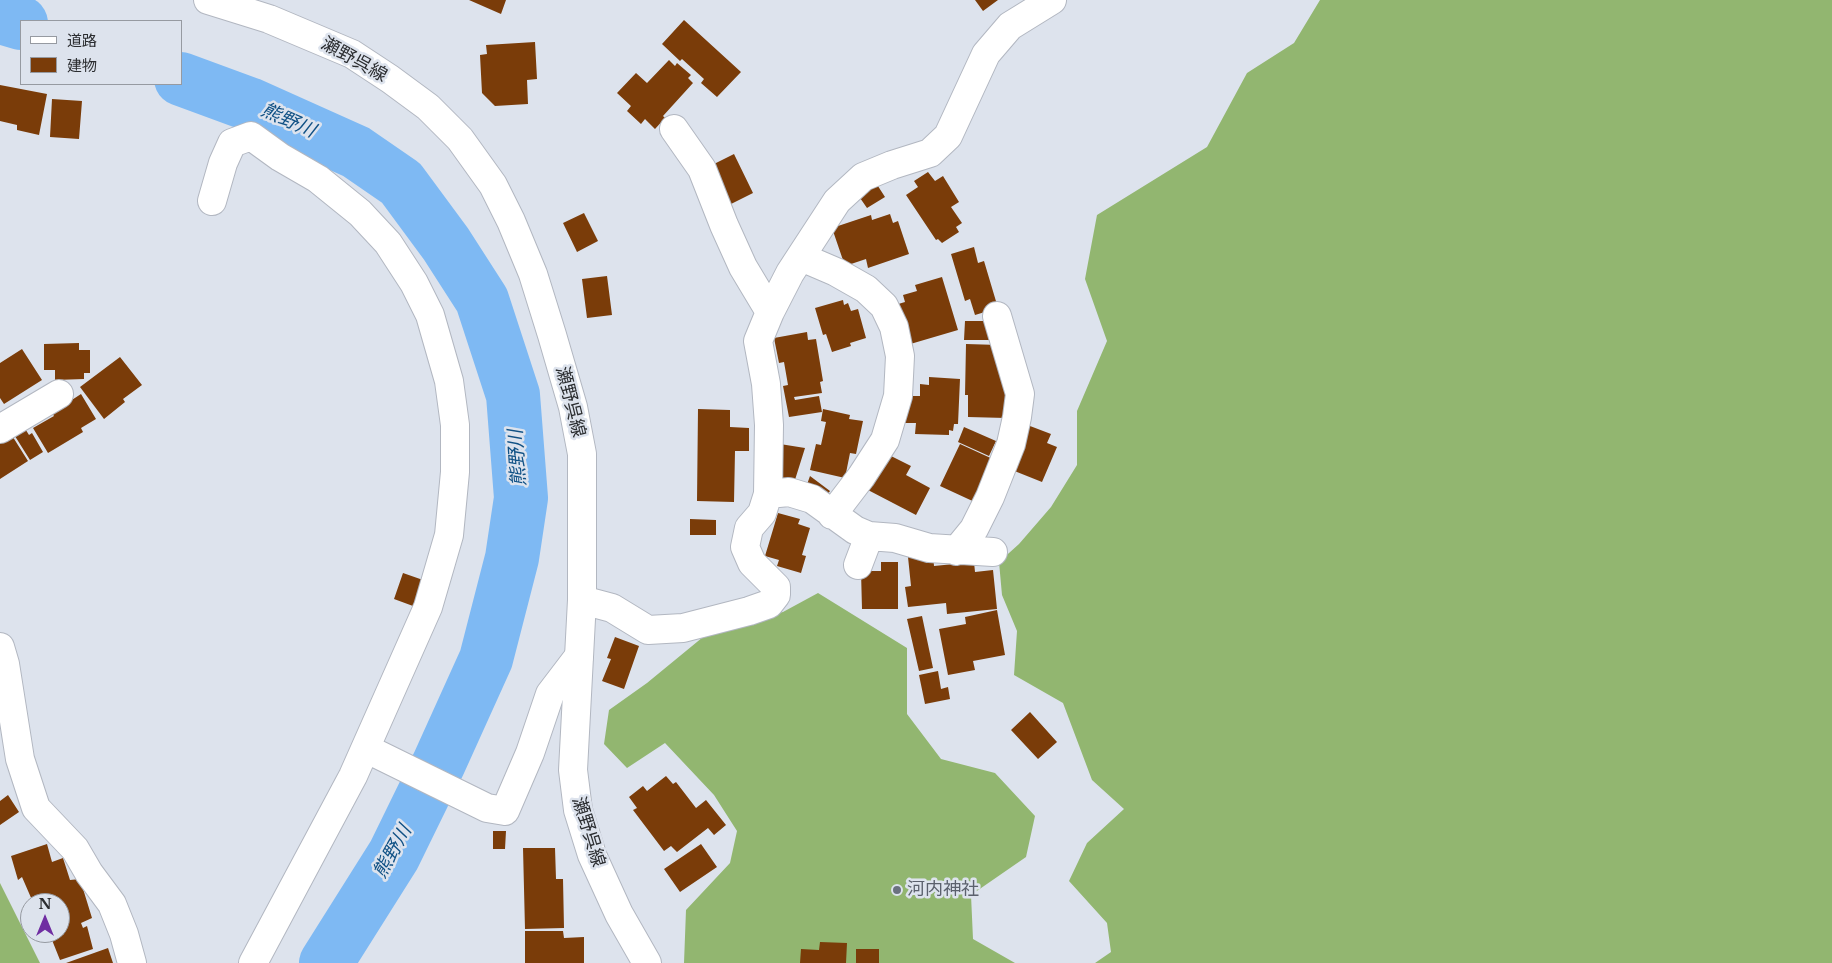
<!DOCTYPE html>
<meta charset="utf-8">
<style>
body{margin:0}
#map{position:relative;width:1832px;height:963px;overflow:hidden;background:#dde3ed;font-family:"Libre Baskerville","Noto Sans JP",serif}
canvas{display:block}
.legend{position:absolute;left:20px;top:20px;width:162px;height:65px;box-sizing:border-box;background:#dde3ed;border:1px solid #969aa1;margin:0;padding:6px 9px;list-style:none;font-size:15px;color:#2b2d30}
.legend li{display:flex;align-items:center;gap:10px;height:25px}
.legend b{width:25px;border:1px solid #969aa1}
.north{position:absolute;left:20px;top:893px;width:50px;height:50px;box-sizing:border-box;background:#dde3ed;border:1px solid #969aa1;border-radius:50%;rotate:0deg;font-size:14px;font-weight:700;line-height:20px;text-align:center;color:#2b2d30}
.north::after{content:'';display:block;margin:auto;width:18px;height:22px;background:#702ea2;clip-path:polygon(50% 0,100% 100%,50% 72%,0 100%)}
</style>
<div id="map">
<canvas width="1832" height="963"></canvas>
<ul class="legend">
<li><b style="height:6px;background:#fff"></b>道路</li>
<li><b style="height:14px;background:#7a3c09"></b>建物</li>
</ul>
<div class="north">N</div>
</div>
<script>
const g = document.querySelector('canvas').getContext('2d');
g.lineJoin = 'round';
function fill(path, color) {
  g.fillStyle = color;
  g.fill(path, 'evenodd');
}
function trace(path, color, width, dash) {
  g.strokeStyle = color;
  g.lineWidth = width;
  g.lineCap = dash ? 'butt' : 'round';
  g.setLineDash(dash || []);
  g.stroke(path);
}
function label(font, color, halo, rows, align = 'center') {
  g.font = font + ' "Libre Baskerville","Noto Sans JP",serif';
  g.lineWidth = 5;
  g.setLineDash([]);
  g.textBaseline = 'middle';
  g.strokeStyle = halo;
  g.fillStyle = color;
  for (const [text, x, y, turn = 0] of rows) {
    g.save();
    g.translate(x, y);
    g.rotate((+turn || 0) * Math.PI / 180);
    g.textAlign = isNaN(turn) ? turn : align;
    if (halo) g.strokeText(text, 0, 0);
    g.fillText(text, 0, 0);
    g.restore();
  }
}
fill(new Path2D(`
 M1832,0V963H1095L1111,952L1107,923L1069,881L1087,843L1124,809L1092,780L1063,703L1014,675L1017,631L1002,595L999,562L1019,544L1051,507L1077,465V411L1107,341L1085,279L1097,215L1207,147L1247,73L1294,43L1320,0Z
 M818,593L907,648V714L941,759L995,773L1035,816L1026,857L971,895L973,939L1015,963H684L686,910L730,863L737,831L714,795L665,743L627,768L604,744L609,710L647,683L714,628L783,612Z
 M0,883L40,963H0Z`), '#92b670');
trace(new Path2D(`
 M0,17L21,23
 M181,79L249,104L356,152L401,183L446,244L482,300L513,395L521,498L512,558L486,659L439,763L394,855L326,963`), '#7eb9f3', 54);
fill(new Path2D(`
 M469,0H506L501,14Z
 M975,0H998L983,11Z
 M684,20L741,72L717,97L701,83L704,79L682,59L680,61L662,44Z
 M535,42L537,79L527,80L528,104L495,106L482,93L480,55L487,54L486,45Z
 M669,60L675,66L677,63L691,75L688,78L693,83L663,116L665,118L655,129L645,119L641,124L627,111L631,106L617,93L636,73L647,83Z
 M0,85L47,94L39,135L17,130V125L0,121Z
 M52,99L82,101L79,139L50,137Z
 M734,154L753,193L731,204L712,165Z
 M928,172L935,181L943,176L959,202L951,207L962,223L956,227L959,232L942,243L938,239L936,240L906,195L918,187L914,181Z
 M876,183L885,197L867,208L858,195Z
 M584,213L598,241L577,252L563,223Z
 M890,214L893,223L898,221L909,254L868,268L866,259L845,266L832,228L871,215L872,220Z
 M974,247L978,263L984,261L998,308L975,315L970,299L965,301L951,254Z
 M607,276L612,315L587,318L582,279Z
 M942,277L958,330L907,345L895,305L905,302L903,295L917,291L915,285Z
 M843,300L844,305L848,303L851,311L858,309L866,338L850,343L851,346L832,352L826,334L823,335L815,308Z
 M965,321H993V340H964Z
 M807,332L808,340L816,339L823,381L820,382L822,393L794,397L795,400L819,396L822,412L789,417L783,386L788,385L784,362L779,363L774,338Z
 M79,343V350H90V373H84V379L55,380V370H44V344Z
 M966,344L999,345L1007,370L1006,418L968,417V395H965Z
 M22,349L42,380L4,404L0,398V363Z
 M120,357L142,385L123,399L125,402L104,419L80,387Z
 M929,377L960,379L958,424H954L953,431L949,430V435L915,434L916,423H904L905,396H920V384L929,385Z
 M81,394L96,419L81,428L83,432L48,453L33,428L54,416L52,413Z
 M698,409L730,410V427L749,428V451H735L734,502L697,501Z
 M823,409L850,415L849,419L863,421L856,454L850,453L845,478L810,470L816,444L821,445L826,422L821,421Z
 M1030,426L1051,434L1047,443L1057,447L1042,482L1012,470Z
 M24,427L29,435L32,433L43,452L30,460L13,433Z
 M964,427L996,441L989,456L958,442Z
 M11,434L28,461L0,479V441Z
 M780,444L805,448L794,483L776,484Z
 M960,444L995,460L979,504L940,486Z
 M887,454L911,466L906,475L930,488L916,515L868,490Z
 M810,476L830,491L825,498L805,490Z
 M778,513L800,519L798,524L810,528L802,555L806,556L801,573L777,566L779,560L765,556Z
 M690,519L716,520V535H690Z
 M933,554L934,566L974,562L975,572L993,570L997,609L947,614L946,603L908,607L905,587L911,586L908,557Z
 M881,562H898V609H862L861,571H881Z
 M403,573L423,580L413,606L394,599Z
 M997,610L1005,655L973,661L975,670L948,675L939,629L966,624L965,617Z
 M922,616L933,668L919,671L907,619Z
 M615,637L639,646L624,689L602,681L611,659L607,658Z
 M938,671L941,689L948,687L950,699L925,704L919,675Z
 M1030,712L1057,742L1038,759L1011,730Z
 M666,776L673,784L676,782L696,808L706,800L726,825L714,835L708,828L677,852L671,846L664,851L633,810L637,808L629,797L643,786L647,791Z
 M8,795L19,812L0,825V801Z
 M493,831H506L505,849H493Z
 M47,844L52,862L63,858L70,880L80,879L92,918L81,923L83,928L87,926L93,949L60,960L52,940L64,934L62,929H60V903H38L37,899L32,900L22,877L18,880L11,856Z
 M701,844L717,867L680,892L664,869Z
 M523,848H555L556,879H563L564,928L525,929Z
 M525,931H563L564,938L584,937V963H525Z
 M820,942L847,943L846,963H800L801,949L819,950Z
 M108,948L113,963H66Z
 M856,949H879V963H856Z`), '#7a3c09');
const minor = new Path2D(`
 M674,129L702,169L724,225L743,267L770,312
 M212,201L223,163L232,143L251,136L280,157L318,179L360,213L388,243L414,283L430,315L449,381L455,425V472L449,535L428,607L353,776L253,963
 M801,257L836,272L866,289L884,306L894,327L900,356L898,396L885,440L861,477L832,515
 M0,429L59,394
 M768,494L789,492L812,499L855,530L869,536L895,538L929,548L993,552
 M956,551L974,529L990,497L1011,444L1017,417L1020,394L997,316
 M858,565L869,536
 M582,600L612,608L648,630L683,628L749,611L769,604L776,595V587L752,563L745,547L749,528L762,513L768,494L769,425L766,384L758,341L770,312L790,273L837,201L863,177L892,165L930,153L948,136L986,54L1010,26L1052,0
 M0,647L5,664L20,759L36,808L75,849L89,873L112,904L124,934L132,963
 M367,749L487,808L505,811L530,753L550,694L579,656`);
const major = new Path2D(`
 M208,0L269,19L352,54L390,79L428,107L460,139L493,185L511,221L533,274L552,335L573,407L582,454V600L573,770L578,810L592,855L619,914L647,963`);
trace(minor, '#b2b7c1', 30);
trace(major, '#b2b7c1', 30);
trace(minor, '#fff', 28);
trace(major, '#fff', 28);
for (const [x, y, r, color] of [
 [897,890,5,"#6b7280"]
]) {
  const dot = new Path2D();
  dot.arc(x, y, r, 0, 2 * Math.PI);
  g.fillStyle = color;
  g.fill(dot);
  trace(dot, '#dde3ed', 2);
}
label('18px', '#2b2d30', '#dde3ed', [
 ["瀬野呉線",354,60,29],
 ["瀬野呉線",570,402,76],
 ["瀬野呉線",588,832,73]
]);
label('18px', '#5b616d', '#dde3ed', [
 ["河内神社",907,890]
], 'left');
label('italic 19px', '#105185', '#dde3ed', [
 ["熊野川",288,121,24],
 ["熊野川",518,458,-94],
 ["熊野川",393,852,-61]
]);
</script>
